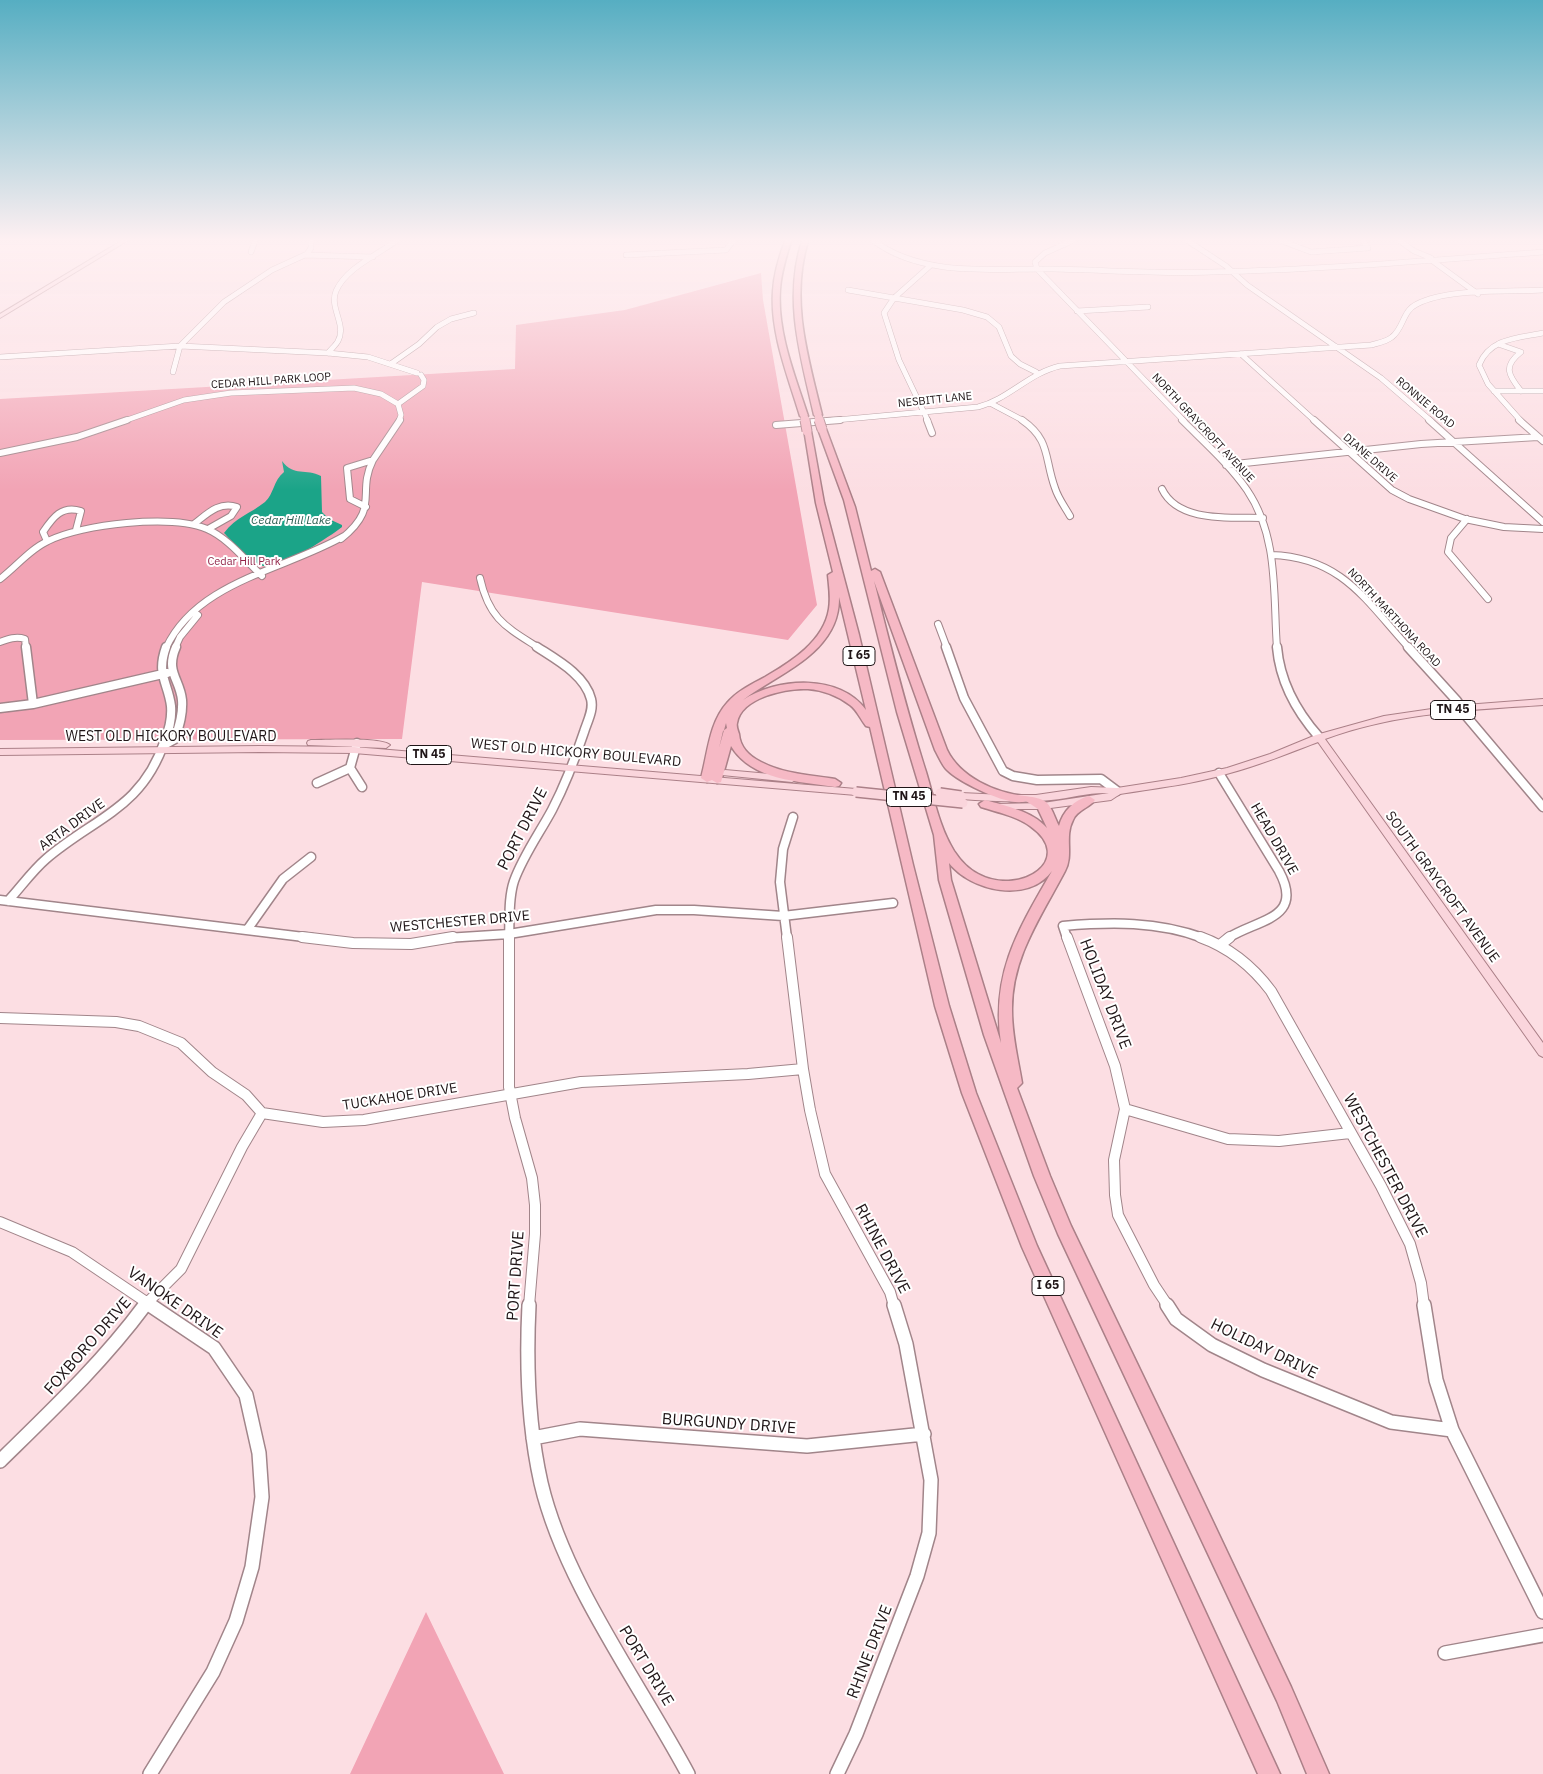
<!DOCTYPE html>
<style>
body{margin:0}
canvas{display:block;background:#fcdee3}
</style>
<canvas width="1543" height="1774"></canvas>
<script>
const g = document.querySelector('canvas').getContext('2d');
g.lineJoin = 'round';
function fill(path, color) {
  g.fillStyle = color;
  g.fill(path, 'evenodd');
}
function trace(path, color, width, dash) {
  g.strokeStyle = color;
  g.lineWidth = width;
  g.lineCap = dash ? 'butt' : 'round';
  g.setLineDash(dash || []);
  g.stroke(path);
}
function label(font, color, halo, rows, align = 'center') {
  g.font = font + ' "IBM Plex Sans",sans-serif';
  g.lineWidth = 4;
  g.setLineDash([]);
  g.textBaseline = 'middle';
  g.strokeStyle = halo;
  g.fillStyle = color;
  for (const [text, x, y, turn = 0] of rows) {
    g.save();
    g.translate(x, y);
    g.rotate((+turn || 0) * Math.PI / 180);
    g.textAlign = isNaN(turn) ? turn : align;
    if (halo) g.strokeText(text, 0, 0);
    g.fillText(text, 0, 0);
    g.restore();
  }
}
fill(new Path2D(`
 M761,273L763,300L817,605L788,640L422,582L402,739L0,740V399L515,369L516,325L625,310Z
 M426,1612L504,1774H350Z`), '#f2a4b5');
fill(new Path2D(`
 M282,461C294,477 306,468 321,476L322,512L329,519L342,525V527C329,537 280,570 263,566C251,563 233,542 224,533C236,517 250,514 265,502C274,494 273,481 284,472Z`), '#1ba488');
const minorFar4 = new Path2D(`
 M874,241C924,278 994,268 1053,269C1106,270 1159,274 1212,272C1322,270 1433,260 1543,252
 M1072,241L1045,253L1035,262L1037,269L1184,421
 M1188,241L1226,266L1247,285L1381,378L1431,421
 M1282,241L1311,252L1368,248L1363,241
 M1400,241L1414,251L1431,258
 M251,252L255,241
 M305,255L373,257
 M626,255L726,250L733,241
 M1430,259L1478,294
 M848,290L963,310L987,317L999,327L1011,356L1020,364L1036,372
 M1077,311L1148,307
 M1498,344L1521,352C1503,366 1508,375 1521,391
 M328,353C331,349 336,345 338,341C347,325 329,308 336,291C346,268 377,255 396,241
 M1241,354L1315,421
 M0,357L180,346L328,353L368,357L417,373
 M392,363L419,344L437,327L451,319L474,313
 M173,372L180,346L224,302L272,270L307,254L311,248V241
 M1494,391H1543
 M990,403L1024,421
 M124,421L184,400L231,393L354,388L381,394L398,404
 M399,421L401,415L398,404L423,386L424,380L421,375
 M825,421L978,407C1009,399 1029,373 1060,366L1371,345C1378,343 1386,342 1392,337C1404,328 1402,311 1417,304C1448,288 1508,292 1543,290
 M928,421L899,360L884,313L894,298L931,265
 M1521,421L1488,384L1479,365C1490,338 1518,338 1543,333`);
const minorFar3 = new Path2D(`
 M927,420L932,433
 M1022,420C1051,440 1044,458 1055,488C1058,498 1065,507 1070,516
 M1182,420C1204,442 1229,464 1247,490C1279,537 1273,595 1277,648
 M1314,420L1392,490L1409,499L1465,519L1504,527L1543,529
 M1429,420L1543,522
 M1519,420L1543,441
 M776,425L840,420
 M0,453L77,437L127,420
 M1226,465L1421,444L1538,437
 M1162,489C1178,523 1231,517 1263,518
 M366,507L350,499L347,468L373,460L400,420
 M1467,519L1451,538L1448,552L1488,599
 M194,524C207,514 219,501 237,507L231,516L208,529
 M341,539C381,507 356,494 373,460
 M47,541L43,532C53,517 62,505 81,511L76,530
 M1271,555C1342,557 1366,601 1409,648
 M480,578C489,619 506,627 539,648
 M0,579C16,567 30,549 48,541C82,524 171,514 207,529C228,538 245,560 262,576
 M938,624L947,648
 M0,642C8,639 16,636 25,639L26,648
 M166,648C197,581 285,570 344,536
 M175,648L180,637L198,615`);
const minorFar2 = new Path2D(`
 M26,647L33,704
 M946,647L964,698L1003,771L1013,776L1037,780L1101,779L1117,791
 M1277,647C1280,682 1296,711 1319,737
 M1408,647L1457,701L1467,717L1543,807
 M0,708L33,704L167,673
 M357,743L350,768L362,787
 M164,745L175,739C179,726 183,714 182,700C180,679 165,672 176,647
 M1219,773L1279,871C1305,919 1258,919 1228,938
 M317,783L350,768
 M0,900L312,938
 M8,901C21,887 32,871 46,859C95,817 142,809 165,740C169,730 172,718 171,706C168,682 156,675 166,647
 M247,930L283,879L311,857
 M446,938L509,934L656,910H694L783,916L893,903
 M509,938C510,919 508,899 514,881C523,856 539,834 552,810C565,785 575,759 584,732C587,722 594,710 591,699C585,675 557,660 537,647
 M787,938L780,882L783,849L793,817
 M1067,938L1063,926C1111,922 1157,921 1203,938`);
const minorFar1 = new Path2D(`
 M302,937L353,943L411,944L453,937
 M509,937V1087L515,1118L532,1178L535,1205V1234L529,1306
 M787,937L803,1069L810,1110L825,1174L890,1292L894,1306
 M1067,937L1115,1066L1125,1109L1114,1160L1115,1195L1118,1215L1154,1285L1168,1306
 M1200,937C1228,947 1253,967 1271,991L1381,1186L1410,1244L1421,1283L1424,1306
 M1220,945L1230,937
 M0,1018L116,1022L139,1026L181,1043L212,1072L246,1095L262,1113L323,1122L364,1120L581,1082L748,1074L803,1069
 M1125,1109L1228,1139L1279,1141L1350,1133
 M0,1222L72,1252L152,1306
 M144,1306L181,1269L242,1147L262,1113`);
const minor = new Path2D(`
 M529,1305C526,1364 528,1425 541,1483C564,1582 640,1684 688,1774
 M1167,1305L1176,1319L1212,1345L1263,1370L1391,1422L1452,1430
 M1424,1305L1436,1380L1452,1430
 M1452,1430L1543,1612
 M533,1438L580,1429L807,1446L924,1434
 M0,1461C51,1411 102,1363 145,1305
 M1445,1653L1543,1635
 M150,1774L213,1672L236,1621L252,1567L262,1497L259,1453L246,1395L214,1348L150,1305
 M837,1774L856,1734L917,1576L929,1533L931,1480L906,1344L894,1305`);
const major = new Path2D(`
 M121,241H127L0,318V314Z
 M1543,699V705C1469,710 1395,713 1325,739L1543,1043V1057L1539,1055L1318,742C1289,753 1260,765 1230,773C1194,784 1157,788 1120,794L1111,800L1043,809H1000L997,808L995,806L997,804L1043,803L1109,793C1090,792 1071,798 1051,800C1021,803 991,801 961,799L956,796L961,793L1004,795H1036L1091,787L1117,788L1181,778L1227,768L1270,754L1316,735L1384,716L1452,706Z
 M311,740C326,740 382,737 390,745L386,748L308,745L307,743L308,741Z
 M260,746L354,747L856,789L861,792L856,795L354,753L260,752L0,755V749Z
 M725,770L792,776L797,779L792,782L722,775L720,773Z`);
const highway = new Path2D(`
 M785,241H791C786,257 781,273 780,290C777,332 795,376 808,416L804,418L800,416C788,376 770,333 773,291C774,274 779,257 785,241Z
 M802,241H808C790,300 808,357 822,415L818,417L814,415C801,357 783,300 802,241Z
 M819,427L826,429L855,507L871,571L875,569L880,572L947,750C960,777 995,793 1025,796C1031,797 1038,797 1046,802C1052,807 1055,819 1059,826C1063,811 1074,800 1089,796L1095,800C1089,808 1077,810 1073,820C1064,837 1074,855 1065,871C1041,917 1011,958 1012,1011C1012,1036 1018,1059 1022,1083L1017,1088L1050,1176L1071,1226L1196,1486L1291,1687L1329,1774H1307L1277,1701L1058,1234L1034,1176L984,1035L939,880L934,835L897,712L844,500L818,429ZM874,581L935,750C939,757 942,765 947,770C959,782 1010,808 1026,801L1038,809L1047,828C1032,811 1006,806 985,800L979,804L981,807C997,812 1016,816 1030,826C1077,859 1021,897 978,874C968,869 960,860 954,851C939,827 934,798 926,772C906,709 890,645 874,581ZM949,863C971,891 1028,904 1052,871C1018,930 991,973 1001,1043L951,880Z
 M804,429L811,431L824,503L859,635L913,865L949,1006L976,1093L1037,1246L1280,1774H1258L1022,1247L962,1093L935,1006L870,727L866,726C861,720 857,710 850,705C838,696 823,690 808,689C787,688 741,697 737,723C736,726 738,731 739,734C740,747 749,756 761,762C784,774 810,775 835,779L841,783L839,786L835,787C799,781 752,781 731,746L721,782L717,783L712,780L707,782L701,778C708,753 709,723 727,703C737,691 752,684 765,677C791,662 824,641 829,609C831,598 829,586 828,575L833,572L816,503ZM839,597L866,710C840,674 778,677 743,700C781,672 840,652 839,597ZM726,723L727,728L723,731L719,748Z`);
trace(minorFar4, '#a1858a', 6);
trace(minorFar3, '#a1858a', 8);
trace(minorFar2, '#a1858a', 11);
trace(minorFar1, '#a1858a', 12);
trace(minor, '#a1858a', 16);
trace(major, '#ab8088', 2);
trace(highway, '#ab8088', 3);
trace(minorFar4, '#fff', 5);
trace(minorFar3, '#fff', 6);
trace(minorFar2, '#fff', 8);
trace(minorFar1, '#fff', 10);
trace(minor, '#fff', 13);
fill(major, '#fad5dc');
fill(highway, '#f6b9c5');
const majorBridge = new Path2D(`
 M856,792L963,803
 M940,793L961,796`);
const highwayBridgeFar1 = new Path2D(`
 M818,415L820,421
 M804,416L805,421`);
const highwayBridge = new Path2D(`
 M805,420L807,431
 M819,420L822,429`);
trace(majorBridge, '#ab8088', 12, []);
trace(highwayBridgeFar1, '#ab8088', 8, []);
trace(highwayBridge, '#ab8088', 11, []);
trace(majorBridge, '#fad5dc', 9);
trace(highwayBridgeFar1, '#f6b9c5', 7);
trace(highwayBridge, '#f6b9c5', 9);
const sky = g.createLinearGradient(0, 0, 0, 490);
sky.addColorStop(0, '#56aec2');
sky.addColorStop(0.49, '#fef0f2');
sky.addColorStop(1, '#fef0f200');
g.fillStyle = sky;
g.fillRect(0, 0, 1543, 490);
label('11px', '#201618', '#fff', [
 ["CEDAR HILL PARK LOOP",271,381,-4],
 ["NESBITT LANE",935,400,-6],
 ["RONNIE ROAD",1425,403,40],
 ["NORTH GRAYCROFT AVENUE",1203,428,47],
 ["DIANE DRIVE",1370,458,41],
 ["NORTH MARTHONA ROAD",1394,618,47]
]);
label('11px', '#922549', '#fff', [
 ["Cedar Hill Park",244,562]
]);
label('italic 12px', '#2f6154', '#fff', [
 ["Cedar Hill Lake",291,521]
]);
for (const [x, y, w] of [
 [859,656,32],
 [1453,710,45],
 [429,755,45],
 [909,797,45],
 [1048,1286,32]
]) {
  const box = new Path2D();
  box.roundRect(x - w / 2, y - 9.5, w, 19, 4);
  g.fillStyle = '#fff';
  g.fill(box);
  trace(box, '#201618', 1);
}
label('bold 12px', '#201618', null, [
 ["I 65",859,656],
 ["TN 45",1453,710],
 ["TN 45",429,755],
 ["TN 45",909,797],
 ["I 65",1048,1286]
]);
label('14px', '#201618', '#fff', [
 ["WEST OLD HICKORY BOULEVARD",171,737],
 ["WEST OLD HICKORY BOULEVARD",576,753,5],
 ["ARTA DRIVE",72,825,-36],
 ["HEAD DRIVE",1274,839,60],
 ["SOUTH GRAYCROFT AVENUE",1442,887,54],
 ["WESTCHESTER DRIVE",460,922,-5],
 ["TUCKAHOE DRIVE",400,1097,-9]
]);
label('16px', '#201618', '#fff', [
 ["PORT DRIVE",523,829,-63],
 ["HOLIDAY DRIVE",1105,994,69],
 ["WESTCHESTER DRIVE",1385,1166,62],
 ["RHINE DRIVE",882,1249,62],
 ["PORT DRIVE",516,1276,-86],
 ["VANOKE DRIVE",175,1303,35],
 ["FOXBORO DRIVE",88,1346,-49],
 ["HOLIDAY DRIVE",1264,1349,26],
 ["BURGUNDY DRIVE",729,1424,4],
 ["RHINE DRIVE",870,1652,-69],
 ["PORT DRIVE",646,1666,59]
]);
</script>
